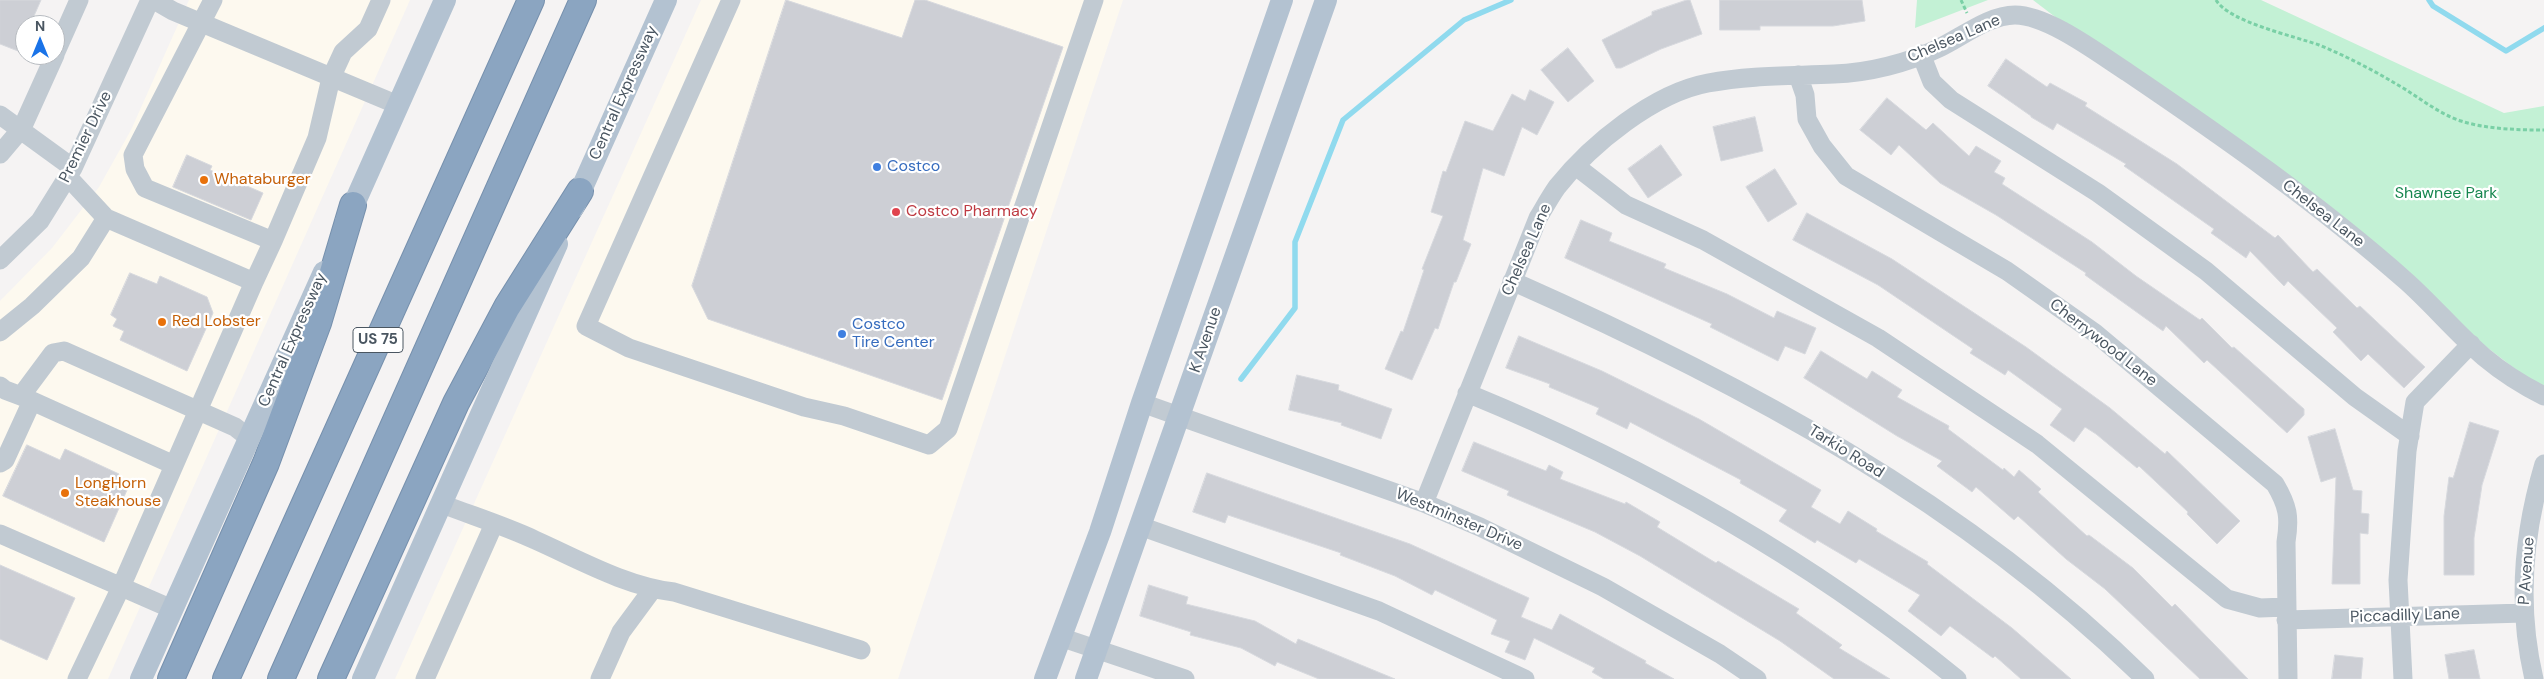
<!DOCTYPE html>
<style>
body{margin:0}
#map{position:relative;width:2544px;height:679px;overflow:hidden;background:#f5f3f3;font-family:"DM Sans",sans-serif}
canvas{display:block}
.north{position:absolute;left:15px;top:15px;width:50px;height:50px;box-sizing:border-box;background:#fff;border:1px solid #b7bbc0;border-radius:50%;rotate:0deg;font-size:14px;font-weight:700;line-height:20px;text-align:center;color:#4a5661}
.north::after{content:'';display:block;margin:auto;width:18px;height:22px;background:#1a73e8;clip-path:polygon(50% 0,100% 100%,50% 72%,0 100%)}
</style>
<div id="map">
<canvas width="2544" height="679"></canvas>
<div class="north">N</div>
</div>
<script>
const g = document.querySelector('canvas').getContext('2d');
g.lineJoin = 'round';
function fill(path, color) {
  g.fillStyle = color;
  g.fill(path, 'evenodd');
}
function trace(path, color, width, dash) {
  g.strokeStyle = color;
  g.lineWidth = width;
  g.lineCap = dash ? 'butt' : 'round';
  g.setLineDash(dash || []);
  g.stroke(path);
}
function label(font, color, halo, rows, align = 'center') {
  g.font = font + ' "DM Sans",sans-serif';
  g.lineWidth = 4.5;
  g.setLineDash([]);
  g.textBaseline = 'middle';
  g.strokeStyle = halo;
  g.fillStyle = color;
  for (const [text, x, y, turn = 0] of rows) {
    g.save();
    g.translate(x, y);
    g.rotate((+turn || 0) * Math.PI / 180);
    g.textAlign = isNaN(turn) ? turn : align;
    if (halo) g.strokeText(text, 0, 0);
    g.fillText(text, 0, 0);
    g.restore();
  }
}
fill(new Path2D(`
 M189,0H410L108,679H0V301L52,248L99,187L131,130Z
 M701,0H1123L898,679H395Z`), '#fdf9ef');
fill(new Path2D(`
 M1917,0H1988L1915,28Z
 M2033,0H2261L2504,113L2544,106V391Z`), '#c3f1d5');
trace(new Path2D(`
 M2429,0L2433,6L2506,51L2544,28
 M1241,379L1295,308V242L1343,120L1464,20L1511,0`), '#90daee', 5.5);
const building = new Path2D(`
 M0,0H41L30,25H25V36L18,51L0,44Z
 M786,0L902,38L915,0H925L1063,47L942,400L708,319L692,286Z
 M1687,0H1690L1702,34L1661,49L1621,68H1616L1602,40L1652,15V12Z
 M1720,0H1862L1865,21L1833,26H1760V30H1720Z
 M1568,48L1594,81L1568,102L1541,70Z
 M2006,59L2047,87L2050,83L2087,103L2085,106L2177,164L2275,238L2278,235L2313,272L2317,269L2357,308L2360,306L2425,367L2404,388L2368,354L2361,361L2333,332L2337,328L2288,281L2284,286L2250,251L2246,258L2211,233L2214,229L2124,166L2126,164L2057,123L2053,130L2031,117V116L1988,86Z
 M1530,90L1554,102L1537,135L1522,127L1504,176L1483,168L1463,240L1471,244L1456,282H1454L1438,329L1435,328L1412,380L1385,369L1401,331L1403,332L1424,270L1422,269L1443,216L1431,212L1443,171L1446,172L1465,121L1493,131L1512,94L1525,101Z
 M1887,98L1926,130L1933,123L1969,156L1976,146L2001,161L1994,172L2005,178L2002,184L2092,242L2136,276L2200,320L2202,318L2232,348L2234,347L2304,409V415L2287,433L2207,360L2204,363L2166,326L2163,331L2085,275L2086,273L1996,215L1940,183L1899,145L1891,155L1860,130Z
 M1755,117L1763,151L1721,161L1713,127Z
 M1661,145L1682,175L1648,198L1628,169Z
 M187,155L212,166L210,170L263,193L251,220L173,187Z
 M1775,169L1797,204L1768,222L1746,187Z
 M1807,213L1892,259L2026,347L2110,408L2165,454L2167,451L2240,521L2217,544L2187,514L2188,512L2139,466L2137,468L2096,434L2085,427L2074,442L2050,425L2062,409L2008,370L2005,375L1970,353L1973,349L1878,285L1793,240Z
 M1581,220L1612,233L1609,241L1666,264L1664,268L1727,294L1774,318L1777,311L1816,328L1805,354L1785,346L1778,361L1710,327L1712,324L1565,258Z
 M130,273L157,284L160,276L207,297L213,313L187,371L120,340L124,331L113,326L117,319L111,315Z
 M1519,336L1602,371L1699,419L1821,490L1811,507L1840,524L1848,511L1877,529L1876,531L1928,562L1927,564L2012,628L2071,679H2021L1995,656L1993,658L1950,626L1941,636L1908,611L1920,595L1859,559L1856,563L1817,540L1815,543L1779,521L1787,510L1740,483L1741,480L1630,422L1627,429L1596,414L1599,408L1549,387L1550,384L1506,368Z
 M1821,351L1867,379L1872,371L1902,390L1897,397L1949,426L1948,429L2003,470L2004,468L2014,477L2019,470L2041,489L2038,492L2087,536L2089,535L2133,568L2172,607L2175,604L2248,679H2200L2105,589L2066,559L2018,516L2014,520L1976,487L1972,492L1937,466L1942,461L1897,436L1804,378Z
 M1297,375L1339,385L1338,390L1392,409L1381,439L1341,425L1342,423L1289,410Z
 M2470,422L2499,431L2482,485L2474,538V575H2444V516L2449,477L2453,478Z
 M2335,429L2353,490L2362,491L2361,513L2369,514L2368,534L2360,533V584H2332L2336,477L2321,482L2308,437Z
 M1474,442L1546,471L1549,465L1563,472L1560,479L1625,504L1626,502L1660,522L1657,527L1716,563L1718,561L1799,609L1796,613L1842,645L1839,648L1890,679H1834L1780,641L1640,556L1595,532L1507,495L1509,491L1462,471Z
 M27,445L60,460L65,449L119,474L114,484L127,490L104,542L3,496Z
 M1207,473L1410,544L1529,598L1521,617L1552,630L1560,614L1646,661L1645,663L1674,679H1604L1592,672L1595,668L1534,638L1525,660L1505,652L1510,641L1491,634L1497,620L1435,590L1432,595L1395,576L1340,555L1341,553L1228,515L1225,523L1193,512Z
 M0,565L75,598L47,660L0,639Z
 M1149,585L1188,597L1186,604L1255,621L1296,644L1298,639L1395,679H1319L1277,662L1275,666L1241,648L1190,635L1191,632L1140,616Z
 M2474,650L2480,679H2449L2445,655Z
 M2335,655L2363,658L2361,679H2332Z`);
fill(building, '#cdcfd5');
trace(building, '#d7d9de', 1);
const highway = new Path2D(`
 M171,679L266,463L318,323L353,205
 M226,679L531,0
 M281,679L583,0
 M331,679L456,403L507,307L580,191`);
trace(highway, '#7690ad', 28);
trace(new Path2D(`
 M1961,0L1967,13
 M2216,0C2229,22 2294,36 2319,45C2346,56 2373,70 2398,85C2419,97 2437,113 2461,121C2486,129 2517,130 2544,130`), '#7ad0a6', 3, [4, 2.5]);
trace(new Path2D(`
 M154,0L173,11L398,105
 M213,0L133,155L135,169L145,188L273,241L317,138L331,78L343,52L368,29L381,0
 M731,0L586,326L629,348L804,407L844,416L929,445L948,429L1094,0
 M55,54L79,0
 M1921,54L1932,82L1951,100L2098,193L2206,271L2355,397L2410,436
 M1798,75L1805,95L1807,119L1822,146L1846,176L2007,271L2095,333L2275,484C2288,506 2290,517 2286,542L2288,679
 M0,115L73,168
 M0,154L22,128L55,55
 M1577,167L1626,205L1703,240L1878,338L2037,444L2227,599L2260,608L2286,607
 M68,177L106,218L254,282L273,241
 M0,260L40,221L73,168L150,0
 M1512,281C1740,382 1965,502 2145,679
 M0,332L32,306L81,258L106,218
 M0,386L5,390L21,396L53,353L64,351L235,427L249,438
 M1467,393C1645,466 1808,558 1957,679
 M21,396L174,465
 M1142,403L1424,503L1480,527L1603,587L1720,654L1757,679
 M0,463L5,460L32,401
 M1424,503L1538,218C1544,208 1550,197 1557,187C1591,144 1654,93 1708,83C1750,75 1792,76 1834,74C1868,73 1908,63 1939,48C1962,37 1989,15 2015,15C2048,15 2099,54 2127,72C2223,137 2319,204 2406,281C2433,305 2456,333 2484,357C2502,372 2522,385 2544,396
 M442,504C473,516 505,526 535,540C580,560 625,586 674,592L861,650
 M1140,526L1379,611L1525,679
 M0,534L172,609
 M2286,620L2524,613
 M1060,637L1185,679
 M77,679L121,587L254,282
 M425,679L494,524
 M600,679L621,632L652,590
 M2403,679L2398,580L2407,451L2415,402L2471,344
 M2534,679C2517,607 2523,534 2544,464`), '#c1cad2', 19);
trace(new Path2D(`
 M573,208L666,0
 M346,222L445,0
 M141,679L324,272
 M363,679L557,244
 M1045,679L1100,532L1142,403L1282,0
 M1086,679L1326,0`), '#b3c2d1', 22);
trace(highway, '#8ba5c1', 26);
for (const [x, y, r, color] of [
 [877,167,5,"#3f7fe0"],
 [204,180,5,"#e8710a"],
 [896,212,5,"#e0444e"],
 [162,322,5,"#e8710a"],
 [842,334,5,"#3f7fe0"],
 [65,493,5,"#e8710a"]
]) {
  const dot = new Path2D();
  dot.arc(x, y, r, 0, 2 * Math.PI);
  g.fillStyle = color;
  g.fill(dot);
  trace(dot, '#fff', 2);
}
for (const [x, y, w] of [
 [378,340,50]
]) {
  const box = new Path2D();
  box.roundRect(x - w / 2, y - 12.5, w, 25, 4);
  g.fillStyle = '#fff';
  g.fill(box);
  trace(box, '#4a5661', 1);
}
label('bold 15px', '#4a5661', null, [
 ["US 75",378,340]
]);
label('16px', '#4a5661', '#fff', [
 ["Chelsea Lane",1954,39,-23],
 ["Central Expressway",624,93,-66],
 ["Premier Drive",86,137,-64],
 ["Chelsea Lane",2323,214,38],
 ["Chelsea Lane",1527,250,-66],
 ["Central Expressway",293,340,-66],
 ["K Avenue",1206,340,-71],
 ["Cherrywood Lane",2103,343,38],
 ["Tarkio Road",1846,452,32],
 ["Westminster Drive",1459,520,23],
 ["P Avenue",2527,571,-86],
 ["Piccadilly Lane",2405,616,-2]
]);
label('16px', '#366cbe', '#fff', [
 ["Costco",887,167],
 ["Costco",852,325],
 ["Tire Center",852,343]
], 'left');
label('16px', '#c56008', '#fff', [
 ["Whataburger",214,180],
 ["Red Lobster",172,322],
 ["LongHorn",75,484],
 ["Steakhouse",75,502]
], 'left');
label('16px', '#17864f', '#fff', [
 ["Shawnee Park",2446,194]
]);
label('16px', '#be3a42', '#fff', [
 ["Costco Pharmacy",906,212]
], 'left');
</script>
